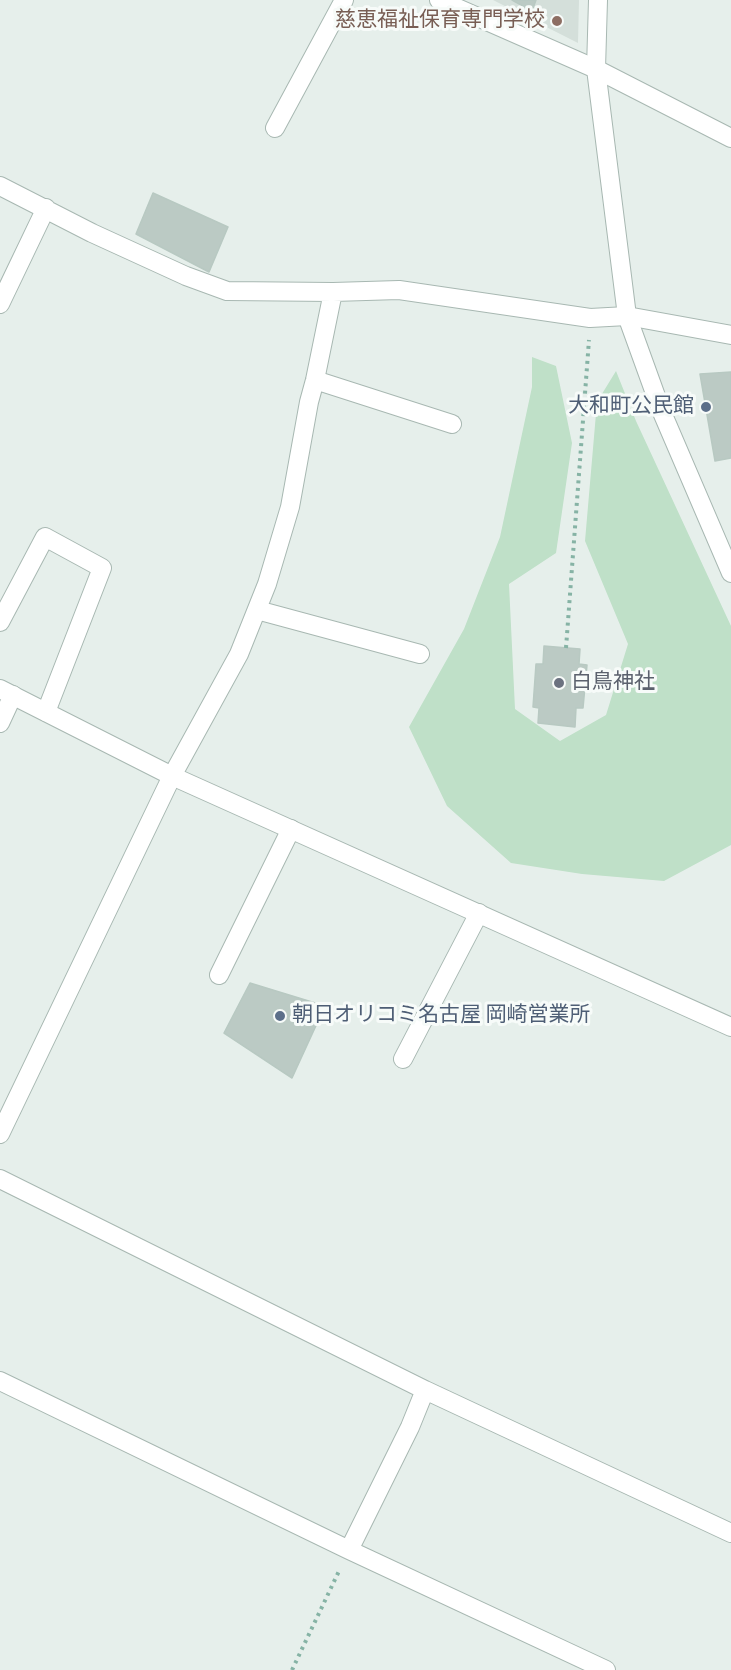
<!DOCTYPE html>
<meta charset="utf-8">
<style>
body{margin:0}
canvas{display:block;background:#e6efeb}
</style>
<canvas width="731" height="1670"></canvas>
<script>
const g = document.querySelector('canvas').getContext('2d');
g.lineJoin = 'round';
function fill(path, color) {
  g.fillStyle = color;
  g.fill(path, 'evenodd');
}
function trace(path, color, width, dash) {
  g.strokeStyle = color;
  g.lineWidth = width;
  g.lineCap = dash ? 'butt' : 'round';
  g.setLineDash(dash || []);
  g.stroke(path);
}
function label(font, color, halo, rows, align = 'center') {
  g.font = font + ' "Titillium Web","Noto Sans JP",sans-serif';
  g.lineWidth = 6;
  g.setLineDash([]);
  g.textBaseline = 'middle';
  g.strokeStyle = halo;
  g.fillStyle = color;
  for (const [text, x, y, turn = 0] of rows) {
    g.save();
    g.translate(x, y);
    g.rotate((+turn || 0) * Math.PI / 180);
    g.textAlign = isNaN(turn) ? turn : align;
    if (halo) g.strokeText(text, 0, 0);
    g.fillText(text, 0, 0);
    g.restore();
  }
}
fill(new Path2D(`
 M493,0H579L578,43Z`), '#d4dfda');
fill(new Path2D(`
 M532,357L556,366L572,443L556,553L509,584L515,709L560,741L606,715L628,644L585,541L597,402L616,371L636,421L731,626V845L664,881L582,874L511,863L447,806L409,727L464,629L500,537L532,387Z`), '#bfe0c8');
const building = new Path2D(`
 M512,0H536L532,11Z
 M153,193L228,227L209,272L136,234Z
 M731,372V458L715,461L700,374Z
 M544,646L580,649L579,664L587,665L583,708H576L575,727L538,723L539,708L533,707L536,664H543Z
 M250,983L325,1006L292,1078L224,1033Z`);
fill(building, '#bbcac4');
trace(building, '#b8c9c2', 1.5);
const minor = new Path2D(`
 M439,0L596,69L731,138
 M275,128L344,0
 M0,186L92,233L186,276L227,291L333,292L399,290L590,318L627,316L731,335
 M0,304L46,208
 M315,380L452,424
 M257,610L420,654
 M0,622L45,537L102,568L46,712
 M0,723L13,695
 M219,975L291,829
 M403,1059L479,913
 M0,1134L172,776L239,654L267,584L290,507L309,402L315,380L333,292
 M0,1179L425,1390L731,1533
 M0,1381L349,1550L606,1670
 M349,1550L410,1427L425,1390`);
const tertiary = new Path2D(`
 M598,0L596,69L627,316L661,410L731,573
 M0,689L172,776L731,1027`);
trace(minor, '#a8b8b2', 20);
trace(tertiary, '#a8b8b2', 20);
trace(new Path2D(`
 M566,648L589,340
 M292,1670L340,1569`), '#86b3a5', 4, [3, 4.5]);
trace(minor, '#fff', 18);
trace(tertiary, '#fff', 18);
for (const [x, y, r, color] of [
 [557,21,6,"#8d6e63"],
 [706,407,6,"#5c6f8a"],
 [559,683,6,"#6b7280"],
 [280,1016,6,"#5c6f8a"]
]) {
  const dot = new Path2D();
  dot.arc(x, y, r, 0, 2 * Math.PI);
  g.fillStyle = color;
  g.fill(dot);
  trace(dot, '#f7fbf9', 2);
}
label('21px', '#785e54', '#f7fbf9', [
 ["慈恵福祉保育専門学校",545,21]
], 'right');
label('21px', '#4e5e75', '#f7fbf9', [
 ["大和町公民館",694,407],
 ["朝日オリコミ名古屋 岡崎営業所",292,1016,"left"]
], 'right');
label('21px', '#5b616d', '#f7fbf9', [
 ["白鳥神社",571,683]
], 'left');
</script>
